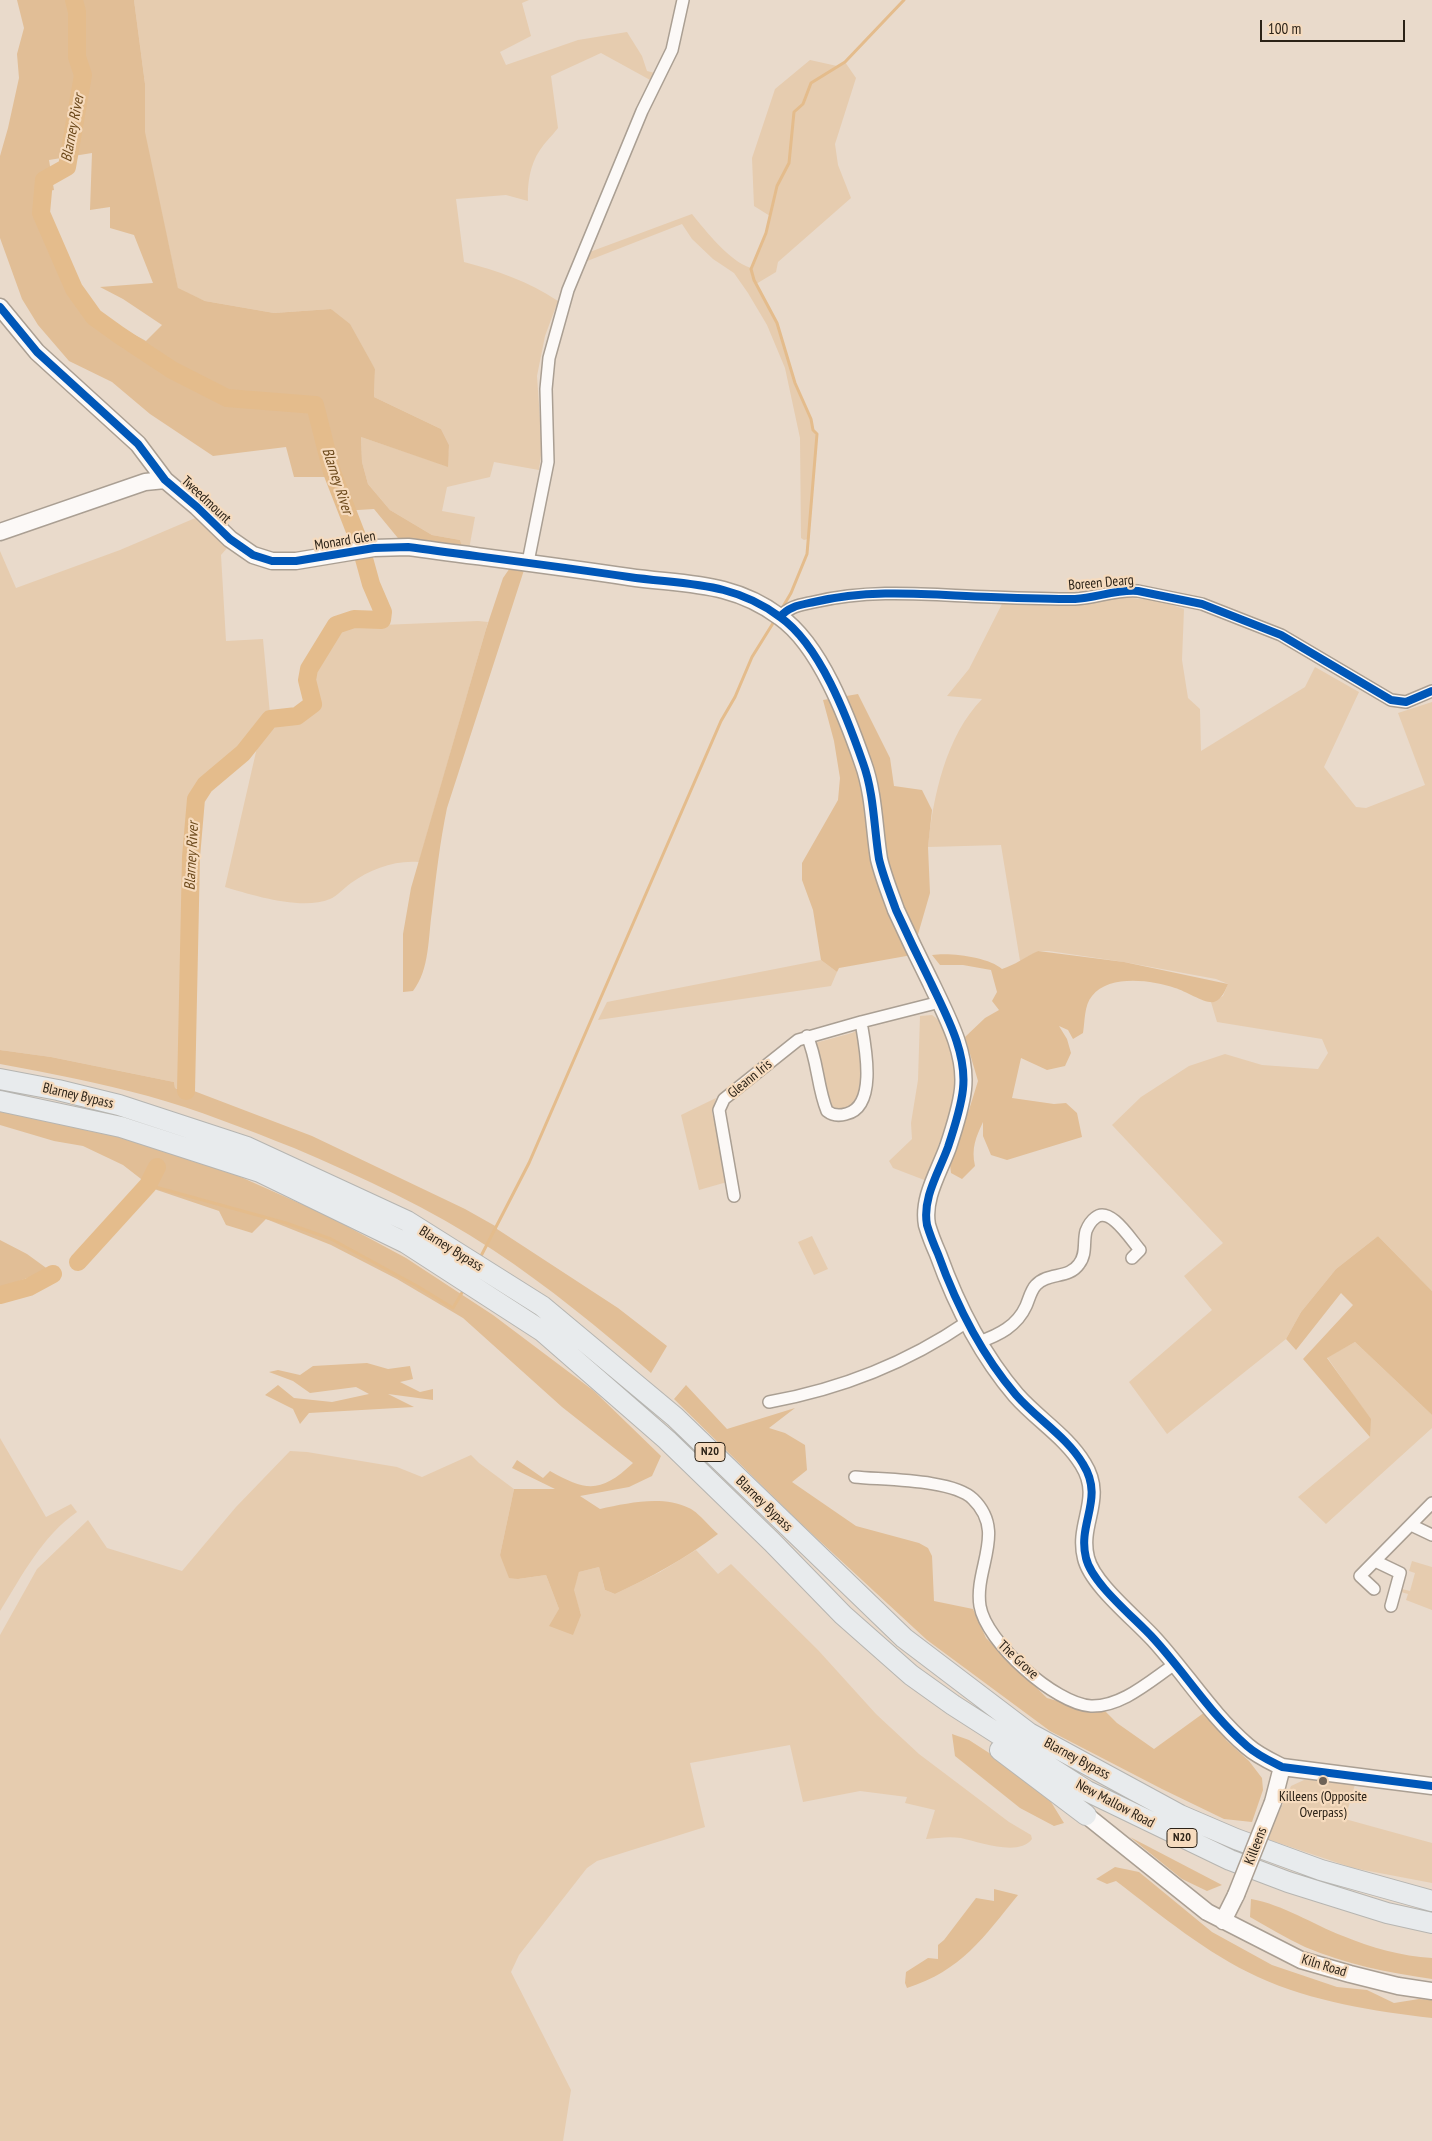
<!DOCTYPE html>
<style>
body{margin:0}
#map{position:relative;width:1432px;height:2141px;overflow:hidden;background:#e9dacb;font-family:"PT Sans Narrow",sans-serif}
canvas{display:block}
.scale{position:absolute;left:1260px;top:20px;width:145px;height:22px;box-sizing:border-box;border:2px solid #2b2217;border-top:0;padding-left:6px;font-size:15px;line-height:18px;white-space:nowrap;color:#2b2217;-webkit-text-stroke:4px #f6dbbe;paint-order:stroke}
</style>
<div id="map">
<canvas width="1432" height="2141"></canvas>
<div class="scale">100 m</div>
</div>
<script>
const g = document.querySelector('canvas').getContext('2d');
g.lineJoin = 'round';
function fill(path, color) {
  g.fillStyle = color;
  g.fill(path, 'evenodd');
}
function trace(path, color, width, dash) {
  g.strokeStyle = color;
  g.lineWidth = width;
  g.lineCap = dash ? 'butt' : 'round';
  g.setLineDash(dash || []);
  g.stroke(path);
}
function label(font, color, halo, rows, align = 'center') {
  g.font = font + ' "PT Sans Narrow",sans-serif';
  g.lineWidth = 4.5;
  g.setLineDash([]);
  g.textBaseline = 'middle';
  g.strokeStyle = halo;
  g.fillStyle = color;
  for (const [text, x, y, turn = 0] of rows) {
    g.save();
    g.translate(x, y);
    g.rotate((+turn || 0) * Math.PI / 180);
    g.textAlign = isNaN(turn) ? turn : align;
    if (halo) g.strokeText(text, 0, 0);
    g.fillText(text, 0, 0);
    g.restore();
  }
}
fill(new Path2D(`
 M134,0H529L522,3L531,36L500,52L506,65L578,40L627,32L642,56L647,71L655,73L652,81L601,53L551,76L558,128C552,136 545,142 540,150C530,164 527,185 528,201L506,195L456,199L464,262C498,271 528,281 558,301L545,336L537,376L542,448L539,470L494,462L490,477L447,487L442,511L475,517L469,549L462,548L460,540L432,535L390,510L368,484L362,462L361,437L447,466L449,445L441,429L374,397L375,369L331,309L274,313L205,301L178,289L144,132L145,84Z
 M810,60L837,66L845,62L856,78L835,144L838,165L851,198L778,262L776,272L756,284L777,323L795,383L811,419L817,439L808,539L804,540L801,538L800,438L785,368L767,325L748,293L734,273L713,259L692,239L682,224L582,263L587,253L692,214C705,230 730,262 751,268L766,233L770,216L754,206L752,158L775,89Z
 M200,516L228,547L221,555L226,641L263,639L270,714L243,753L205,785L196,799L190,875L186,1091L175,1088L174,1082L51,1057L0,1050V551L16,588L120,550Z
 M1117,597L1156,600L1184,609L1182,660L1188,698L1200,709L1201,751L1305,687L1315,667L1359,692L1324,767L1356,807L1366,808L1425,785L1398,713L1432,702V1291L1378,1236L1336,1269L1301,1312L1286,1339L1167,1434L1129,1382L1212,1310L1184,1276L1223,1243L1112,1125L1141,1097L1189,1066L1225,1054L1262,1065L1318,1069L1328,1053L1322,1039L1217,1022L1211,1002L1223,996L1228,984L1216,979L1124,962L1049,951H1038L1020,961L1001,845L928,847C933,796 946,736 982,699L947,696L969,669L1002,604L1068,606Z
 M478,621L488,622L419,862C394,860 371,869 351,883C344,888 337,896 330,899C302,911 252,895 225,887L261,730C279,724 309,723 318,704L312,685L315,671L324,650L338,633L358,626Z
 M821,960L837,972L831,986L598,1020L607,1002Z
 M932,1015C942,1021 946,1033 950,1044C965,1094 940,1134 927,1181L893,1168L889,1161L912,1139L911,1123L918,1080L920,1016Z
 M857,1030L861,1033C861,1058 867,1085 852,1106L839,1109L832,1107L827,1094L815,1043L852,1033Z
 M716,1098L712,1113L725,1159L727,1182L699,1190L681,1115Z
 M812,1236L828,1269L814,1275L798,1242Z
 M1355,1342L1432,1415V1428L1326,1524L1298,1497L1370,1437V1419L1327,1357Z
 M0,1438L46,1517L71,1504L77,1512C42,1536 22,1576 0,1611Z
 M290,1451L307,1452L397,1467L422,1477L471,1455L479,1463L514,1489L500,1555L518,1579L546,1575L559,1609L581,1615L573,1590L579,1572L599,1567L605,1590L615,1594L660,1572L696,1550L718,1574L731,1564L818,1650L876,1714L919,1754L1009,1822L1031,1835L1032,1839C1019,1857 979,1842 961,1838C949,1836 938,1838 926,1839L935,1810L905,1803L907,1797L860,1791L803,1802L790,1745L690,1763L705,1827L597,1861L587,1868L519,1955L511,1972L571,2090L563,2141H0V1635L37,1569L88,1520L107,1548L182,1571L236,1507Z
 M1412,1561L1432,1567V1610L1406,1600L1408,1594L1401,1592L1402,1589L1410,1591L1415,1573L1409,1571Z
 M1304,1780L1356,1781L1345,1819L1432,1843V1883L1353,1868L1267,1839L1291,1786Z`), '#e6ccaf');
fill(new Path2D(`
 M17,0H134L145,84V132L178,288L205,301L274,313L331,309L350,324L375,369L374,397L441,429L449,445L448,467L361,437L362,462L368,484L390,510L432,535L460,540L463,550L402,543L374,509L342,511L327,477H294L286,447L213,456L150,414L112,382L69,361L38,325L22,299L0,238V156L8,128L19,78L17,54L24,28ZM92,153L90,210L110,207V228L134,235L153,283L100,287L123,299L162,325L146,341C132,333 116,326 103,316C65,288 53,236 44,192L54,190L49,160Z
 M512,565L525,567L447,808C440,842 436,876 432,911C428,937 430,969 413,991L403,992V934L411,888L486,629L503,578Z
 M858,694L890,758L894,786L922,790L932,810L928,847L930,893L912,955L839,968L837,972L821,960L813,910L802,880V863L838,800L840,778L834,741L823,700Z
 M1038,951L1124,962L1228,984C1225,991 1222,999 1214,1002C1205,1004 1186,991 1175,988C1152,980 1109,974 1092,996C1084,1005 1085,1022 1083,1033L1073,1039L1068,1030L1059,1026L1067,1039L1071,1053L1065,1066L1047,1070L1021,1058L1012,1098L1054,1104L1066,1103L1077,1113L1082,1137L1007,1160L991,1155L983,1136V1122C976,1137 971,1148 975,1166L962,1179L951,1173L949,1156L969,1110L978,1081L965,1037L985,1018L999,1010L992,1001L997,992L991,970L963,965H940L932,955C950,952 989,957 1002,969C1015,965 1025,957 1038,951Z
 M0,1050L51,1057L174,1082L175,1088L191,1095L194,1091L312,1136L465,1209L497,1227V1229L618,1308L667,1346L651,1373C600,1329 549,1287 493,1250C431,1209 362,1177 294,1148C246,1129 198,1110 148,1096C99,1083 50,1073 0,1064Z
 M0,1110L123,1137L234,1174L326,1215L406,1258L493,1315L594,1391L661,1456L652,1476L629,1487L580,1496L600,1509C628,1503 662,1495 689,1508C697,1511 710,1527 718,1534C685,1559 651,1577 615,1594L605,1590L599,1567L579,1572L574,1590L581,1615L573,1635L549,1626L559,1609L546,1575L518,1579L509,1578L500,1555L514,1489H555L512,1468L517,1460L543,1478L550,1471C587,1492 601,1493 633,1463L562,1407L463,1318L397,1279L331,1245L266,1219L252,1233L226,1225L219,1211L154,1189L123,1165L83,1146L54,1141L0,1125Z
 M1378,1236L1432,1291V1415L1355,1342L1327,1358L1371,1419L1370,1437L1303,1359L1353,1305L1341,1293L1296,1350L1286,1339L1301,1312L1336,1269Z
 M0,1240L27,1254L49,1270L0,1288Z
 M367,1363L388,1369L410,1366L413,1379L400,1382L420,1392L433,1389V1400L388,1394L414,1407L309,1413L300,1424L293,1409L265,1395L278,1385L294,1398L332,1402L369,1394L356,1387L310,1393L293,1381L269,1372L278,1370L300,1375L313,1366Z
 M686,1385L727,1429L795,1408L769,1428L785,1433L805,1445L807,1470L792,1482L856,1526L919,1543L928,1548L932,1556L934,1601L973,1609L986,1638L1047,1698L1092,1711L1104,1710L1117,1723L1154,1749L1205,1712L1222,1727L1226,1740L1249,1761L1262,1778L1263,1790L1252,1822L1224,1819L1162,1789L1050,1731L927,1640L797,1520L674,1399Z
 M952,1734L969,1740L1000,1760L1051,1802L1064,1823L1054,1826L1020,1808L955,1756Z
 M1130,1837L1222,1885L1207,1891L1182,1879Z
 M1115,1867L1139,1872L1212,1932L1272,1965L1337,1987L1367,1990L1394,2003L1419,1999L1432,2000V2018C1373,2011 1313,2002 1258,1977C1206,1953 1162,1916 1116,1881L1107,1884L1096,1879Z
 M994,1889L1018,1895C984,1937 961,1971 907,1988L905,1983L906,1972L928,1958L938,1959V1945L944,1940L976,1898L994,1901Z
 M1251,1899C1284,1905 1312,1924 1343,1936C1372,1948 1401,1956 1432,1958V1979C1389,1973 1345,1964 1305,1947C1286,1938 1268,1927 1250,1917Z`), '#e1be96');
trace(new Path2D(`
 M781,610L791,593L807,554L817,434L813,430L811,419L795,383L777,323L754,280L751,269L766,233L777,186L789,163L794,112L803,104L811,83L845,62L904,0
 M148,1185L286,1223L331,1239L417,1286L453,1308L463,1291
 M481,1256L529,1163L721,721L735,697L752,657L775,620`), '#e4bc8c', 3);
trace(new Path2D(`
 M74,0L77,12V57L83,75L67,167L44,180L41,213L74,289L94,317L119,335L172,370L227,398L315,405L332,472L360,544L371,584L383,612L382,620L354,619L336,625L309,669L307,680L313,704L297,716L270,719L243,753L205,785L196,799L191,857L186,1091
 M78,1262L148,1185L157,1167
 M0,1295L29,1287L53,1274`), '#e4bc8c', 18);
const street = new Path2D(`
 M528,562L548,462L546,389L549,358L568,290L642,111L672,50L683,0
 M780,617C789,606 801,605 814,602C875,588 930,595 991,597C1019,598 1047,599 1075,599C1096,598 1117,589 1138,591L1202,604L1281,635L1391,700L1406,702L1432,691
 M807,1036C818,1060 817,1087 827,1111C832,1115 839,1116 846,1114C878,1107 865,1045 861,1022
 M734,1196L719,1110L724,1099L798,1040L861,1022L940,1002
 M979,1342C999,1335 1017,1326 1026,1306C1029,1299 1031,1290 1036,1285C1048,1272 1069,1279 1079,1264C1087,1254 1083,1242 1086,1231C1088,1226 1091,1221 1095,1218C1110,1205 1131,1240 1140,1250L1132,1258
 M769,1402C841,1389 907,1363 967,1322
 M855,1477C883,1480 953,1479 973,1499C1007,1532 974,1568 980,1606C986,1642 1055,1704 1091,1706C1122,1707 1151,1680 1175,1664
 M1411,1525L1432,1535
 M1375,1561L1400,1573L1391,1606
 M1374,1589L1360,1576L1432,1503`);
const secondary = new Path2D(`
 M0,307L37,352L138,444L165,480L197,507L230,539L253,555L272,561H296L374,548L408,547C482,557 556,566 629,577C685,585 732,581 780,617C820,645 847,717 863,763C874,793 874,828 879,859C883,876 890,893 896,910C907,934 919,959 931,983C946,1015 967,1052 963,1089C961,1108 954,1129 948,1147C939,1172 922,1198 927,1225C930,1235 934,1245 938,1254C956,1304 981,1354 1016,1395C1037,1419 1067,1437 1083,1464C1105,1499 1077,1523 1086,1558C1092,1584 1135,1618 1154,1639C1186,1674 1211,1715 1247,1746C1257,1755 1270,1761 1282,1767L1432,1786
 M0,532L145,482L165,480
 M1273,1802L1282,1767
 M1086,1815L1207,1912L1301,1960L1350,1974L1398,1986L1432,1991
 M1223,1921L1236,1895`);
const highway = new Path2D(`
 M0,1079L58,1090L119,1105L247,1147L407,1221L542,1306L675,1417L904,1638L1029,1733L1180,1815L1236,1839L1321,1870L1432,1901
 M0,1101L121,1127L260,1172L406,1243L542,1331L667,1440L772,1542L843,1615L911,1675L953,1705L1087,1791L1230,1860L1288,1882L1387,1913L1432,1923
 M1000,1750L1086,1815`);
trace(street, '#aa9f93', 14);
trace(secondary, '#aa9f93', 19);
trace(highway, '#b6b5b1', 22);
trace(street, '#fcf9f7', 11);
trace(secondary, '#fcf9f7', 16);
trace(highway, '#e8ebed', 20);
const secondaryBridge = new Path2D(`
 M1236,1895L1273,1802`);
trace(secondaryBridge, '#aa9f93', 19, []);
trace(secondaryBridge, '#fcf9f7', 16);
trace(new Path2D(`
 M0,307L37,352L138,444L165,480L197,507L230,539L253,555L272,561H296L374,548L408,547C482,557 556,566 629,577C685,585 732,581 780,617C820,645 847,717 863,763C874,793 874,828 879,859C883,876 890,893 896,910C907,934 919,959 931,983C946,1015 967,1052 963,1089C961,1108 954,1129 948,1147C939,1172 922,1198 927,1225C930,1235 934,1245 938,1254C956,1304 981,1354 1016,1395C1037,1419 1067,1437 1083,1464C1105,1499 1077,1523 1086,1558C1092,1584 1135,1618 1154,1639C1186,1674 1211,1715 1247,1746C1257,1755 1270,1761 1282,1767L1432,1786
 M780,617C789,606 801,605 814,602C875,588 930,595 991,597C1019,598 1047,599 1075,599C1096,598 1117,589 1138,591L1202,604L1281,635L1391,700L1406,702L1432,691`), '#0057b8', 8);
for (const [x, y, r, color] of [
 [1323,1781,5,"#6e6256"]
]) {
  const dot = new Path2D();
  dot.arc(x, y, r, 0, 2 * Math.PI);
  g.fillStyle = color;
  g.fill(dot);
  trace(dot, '#f6dbbe', 2);
}
for (const [x, y, w] of [
 [710,1452,30],
 [1182,1838,30]
]) {
  const box = new Path2D();
  box.roundRect(x - w / 2, y - 9.5, w, 19, 4);
  g.fillStyle = '#f6dbbe';
  g.fill(box);
  trace(box, '#2b2217', 1);
}
label('bold 12px', '#2b2217', null, [
 ["N20",710,1452],
 ["N20",1182,1838]
]);
label('14px', '#2b2217', '#f6dbbe', [
 ["Tweedmount",206,500,43],
 ["Monard Glen",345,541,-9],
 ["Boreen Dearg",1101,583,-5],
 ["Gleann Iris",750,1079,-39],
 ["Blarney Bypass",78,1096,13],
 ["Blarney Bypass",451,1249,32],
 ["Blarney Bypass",764,1504,44],
 ["The Grove",1018,1660,43],
 ["Blarney Bypass",1077,1759,28],
 ["New Mallow Road",1115,1804,28],
 ["Killeens",1256,1846,-69],
 ["Kiln Road",1324,1966,17]
]);
label('14px', '#2b2217', '#f6dbbe', [
 ["Killeens (Opposite",1323,1797],
 ["Overpass)",1323,1813]
]);
label('italic 15px', '#6b481a', '#f6dbbe', [
 ["Blarney River",73,128,-79],
 ["Blarney River",337,481,72],
 ["Blarney River",192,856,-87]
]);
</script>
